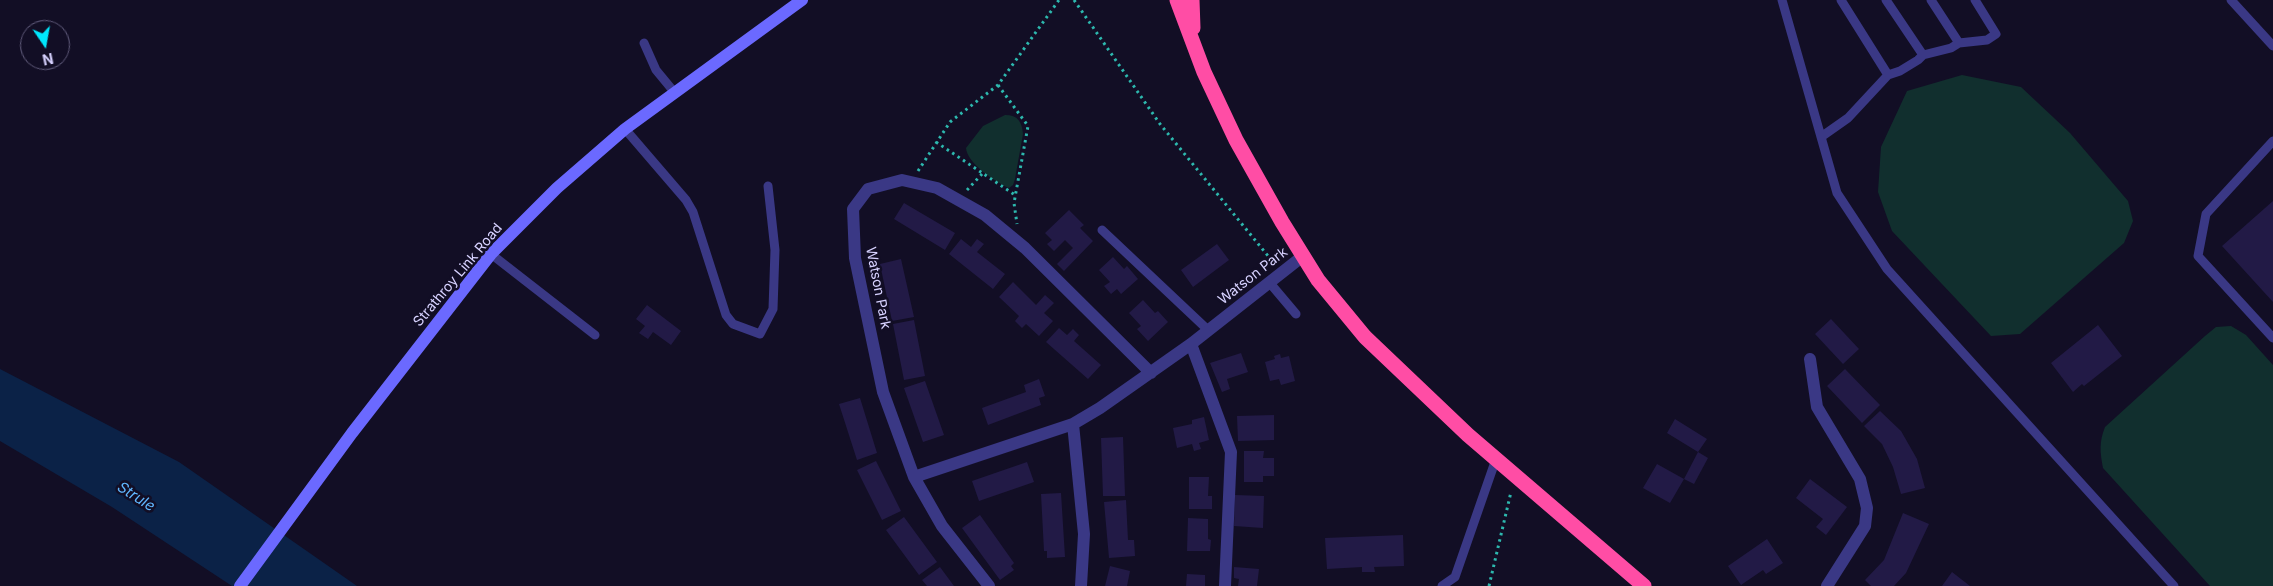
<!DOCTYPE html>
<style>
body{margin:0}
#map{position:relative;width:2273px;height:586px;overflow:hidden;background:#120e25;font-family:Inter,sans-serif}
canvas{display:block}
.north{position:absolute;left:20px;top:20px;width:50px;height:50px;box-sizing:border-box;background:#120e25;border:1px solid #615c7c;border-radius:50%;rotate:168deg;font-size:14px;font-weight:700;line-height:20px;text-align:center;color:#d7d2ff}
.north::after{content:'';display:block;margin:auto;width:18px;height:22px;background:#00e7fd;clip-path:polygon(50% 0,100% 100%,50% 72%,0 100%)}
</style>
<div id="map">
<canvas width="2273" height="586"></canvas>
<div class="north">N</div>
</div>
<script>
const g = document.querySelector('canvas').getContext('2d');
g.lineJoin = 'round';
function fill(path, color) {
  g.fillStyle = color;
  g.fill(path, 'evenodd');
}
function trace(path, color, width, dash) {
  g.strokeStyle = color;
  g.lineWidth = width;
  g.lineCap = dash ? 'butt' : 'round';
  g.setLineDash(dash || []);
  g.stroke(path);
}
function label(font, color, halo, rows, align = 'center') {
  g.font = font + ' Inter,sans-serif';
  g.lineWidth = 5;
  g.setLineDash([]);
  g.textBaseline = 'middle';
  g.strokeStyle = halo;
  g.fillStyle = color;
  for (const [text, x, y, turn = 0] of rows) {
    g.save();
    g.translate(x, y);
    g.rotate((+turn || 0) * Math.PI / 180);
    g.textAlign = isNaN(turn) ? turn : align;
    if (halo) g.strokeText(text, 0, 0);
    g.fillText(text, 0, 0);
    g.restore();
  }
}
fill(new Path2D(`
 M1962,75L2021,87L2070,133L2128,201L2133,221L2124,243L2020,334L1991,336L1892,231L1878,192L1881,147L1907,91Z
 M1005,115C1018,115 1022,122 1023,134L1015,179L1013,185L1009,188C995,182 967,163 966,148L983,126Z
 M2231,326L2246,335L2273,365V586H2210L2103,468C2100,452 2099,442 2105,427L2205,336L2216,327Z`), '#112f2e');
fill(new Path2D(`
 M0,369L179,462L357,586H232L112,507L0,441Z`), '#0b2247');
fill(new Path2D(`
 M2273,201V302L2222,246Z
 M904,203L955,233L945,250L894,219Z
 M1069,210L1084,225L1080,228L1093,241L1064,271L1057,264L1073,248L1065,240L1054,251L1047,244L1052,240L1045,233Z
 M961,239L971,247L977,239L984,244L977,252L1005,274L993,289L949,254Z
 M1217,244L1229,260L1193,287L1181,270Z
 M1113,257L1124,269L1127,266L1138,279L1121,294L1117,289L1111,294L1104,286L1110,282L1099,270Z
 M901,259L914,317L892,321L880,264Z
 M1013,282L1036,305L1045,295L1054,303L1044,313L1053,321L1039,336L1026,324L1022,328L1015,321L1019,316L999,297Z
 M1143,300L1155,313L1158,311L1168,322L1148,341L1137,329L1141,326L1129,313Z
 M647,305L681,331L671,345L653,332L648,339L639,333L645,326L636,319Z
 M1831,319L1859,349L1843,364L1815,334Z
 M914,320L925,376L904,380L893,324Z
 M2098,325L2122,356L2084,386L2082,384L2073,392L2051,363Z
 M1059,328L1067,335L1073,329L1079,335L1074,341L1101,365L1088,379L1046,342Z
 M1241,353L1248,372L1227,379L1230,389L1222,392L1210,363Z
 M1280,354L1281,358L1289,356L1295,381L1281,385L1279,379L1270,381L1265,362L1275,359L1274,356Z
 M1845,369L1880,405L1862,423L1827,386Z
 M1039,379L1045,396L1039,398L1041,405L988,425L982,408L1026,392L1024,385Z
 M925,381L944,435L923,442L904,388Z
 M860,398L877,453L857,460L839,404Z
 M1880,411L1901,431L1917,459L1925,488L1901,494L1893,467L1882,444L1864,426Z
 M1274,415V440L1238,441L1237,416Z
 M1204,417L1209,440L1199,443L1201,449L1194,451L1192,444L1177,448L1173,428L1192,424V420Z
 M1675,419L1707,439L1698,452L1667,433Z
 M1123,437L1125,496H1103L1101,438Z
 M1244,451H1264L1263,458H1274V476H1263V482H1244Z
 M1698,452L1708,458L1694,484L1684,479Z
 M876,461L901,511L882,520L857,470Z
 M1027,462L1034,482L979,501L972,481Z
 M1657,464L1684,479L1670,503L1643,488Z
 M1189,477H1209L1208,496H1212V509H1189Z
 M1810,479L1847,507L1826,535L1816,527L1823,519L1796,498Z
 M1061,493L1065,557L1047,558V551H1044L1041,494Z
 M1235,495L1264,496L1263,528L1234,526Z
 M1126,500L1128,540H1134L1135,556L1109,558L1104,502Z
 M1903,513L1929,524L1906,573L1894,586H1871L1865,580L1884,560Z
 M980,515L1014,563L1011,566L1014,570L1000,580L962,528Z
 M904,517L937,562L919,575L886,530Z
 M1188,518L1208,519V539L1211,540L1210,551H1187Z
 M1403,535L1404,566L1374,567L1375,572H1362V567L1327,569L1325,538Z
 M1767,539L1783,563L1766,574L1763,570L1741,585L1728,566Z
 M1110,566L1130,571L1127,586H1105Z
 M940,567L954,586H927L922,580Z
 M1234,567L1259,569L1257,586H1238L1239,579L1234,578Z
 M1952,572L1970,586H1942Z
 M1187,574L1205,575V586H1186Z`), '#221a46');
trace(new Path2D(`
 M1074,0L1160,124L1273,262
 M998,85L1028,126L1014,203L1017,224
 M936,142L1015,195
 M918,171L950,122L998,85L1059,0
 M967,190L983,173
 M1489,586L1511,492`), '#2db8ae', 3, [2.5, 4]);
trace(new Path2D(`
 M1782,0L1837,193L1887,269L2174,586
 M1841,0L1888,75
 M1886,0L1923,55
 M1931,0L1959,43
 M2231,0L2273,46
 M644,43L656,70L675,93
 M625,129L686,200L693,212L726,315L733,324L760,334L773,309L775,250L768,186
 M1821,137L1848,118L1888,75L1900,71L1918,60L1923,55L1951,48L1959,43L1987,40L1996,34L1975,0
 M2273,141L2206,214L2198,256L2273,338
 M1102,230L1208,330
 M491,254L595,335
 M1269,282L1296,314
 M1442,586L1455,577L1496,459`), '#3a3885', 9);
trace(new Path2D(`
 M1191,344L1231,452L1225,586
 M1810,359L1817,407L1860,479L1867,508L1865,526L1827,586
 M1073,424L1084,534L1081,586
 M914,477L1073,424L1100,408L1191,344L1303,256
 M989,586L942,526L914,477L883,392L855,258L853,209L868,189L902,180L937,188L985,215L1025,248L1151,373`), '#3a3885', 12);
trace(new Path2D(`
 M240,586L352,433L491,254L557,188L625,129L802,0`), '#6b69ff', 12);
trace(new Path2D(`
 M1177,0L1204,72L1236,140L1282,222L1318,280L1365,337L1468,435L1644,586
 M1192,0L1193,28`), '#ff4da5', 15);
label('14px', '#d7d2ff', '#120e25', [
 ["Strathroy Link Road",458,275,-50],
 ["Watson Park",1253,276,-38],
 ["Watson Park",878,288,79]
]);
label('italic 15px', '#60b7ff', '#120e25', [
 ["Strule",136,497,33]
]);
</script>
